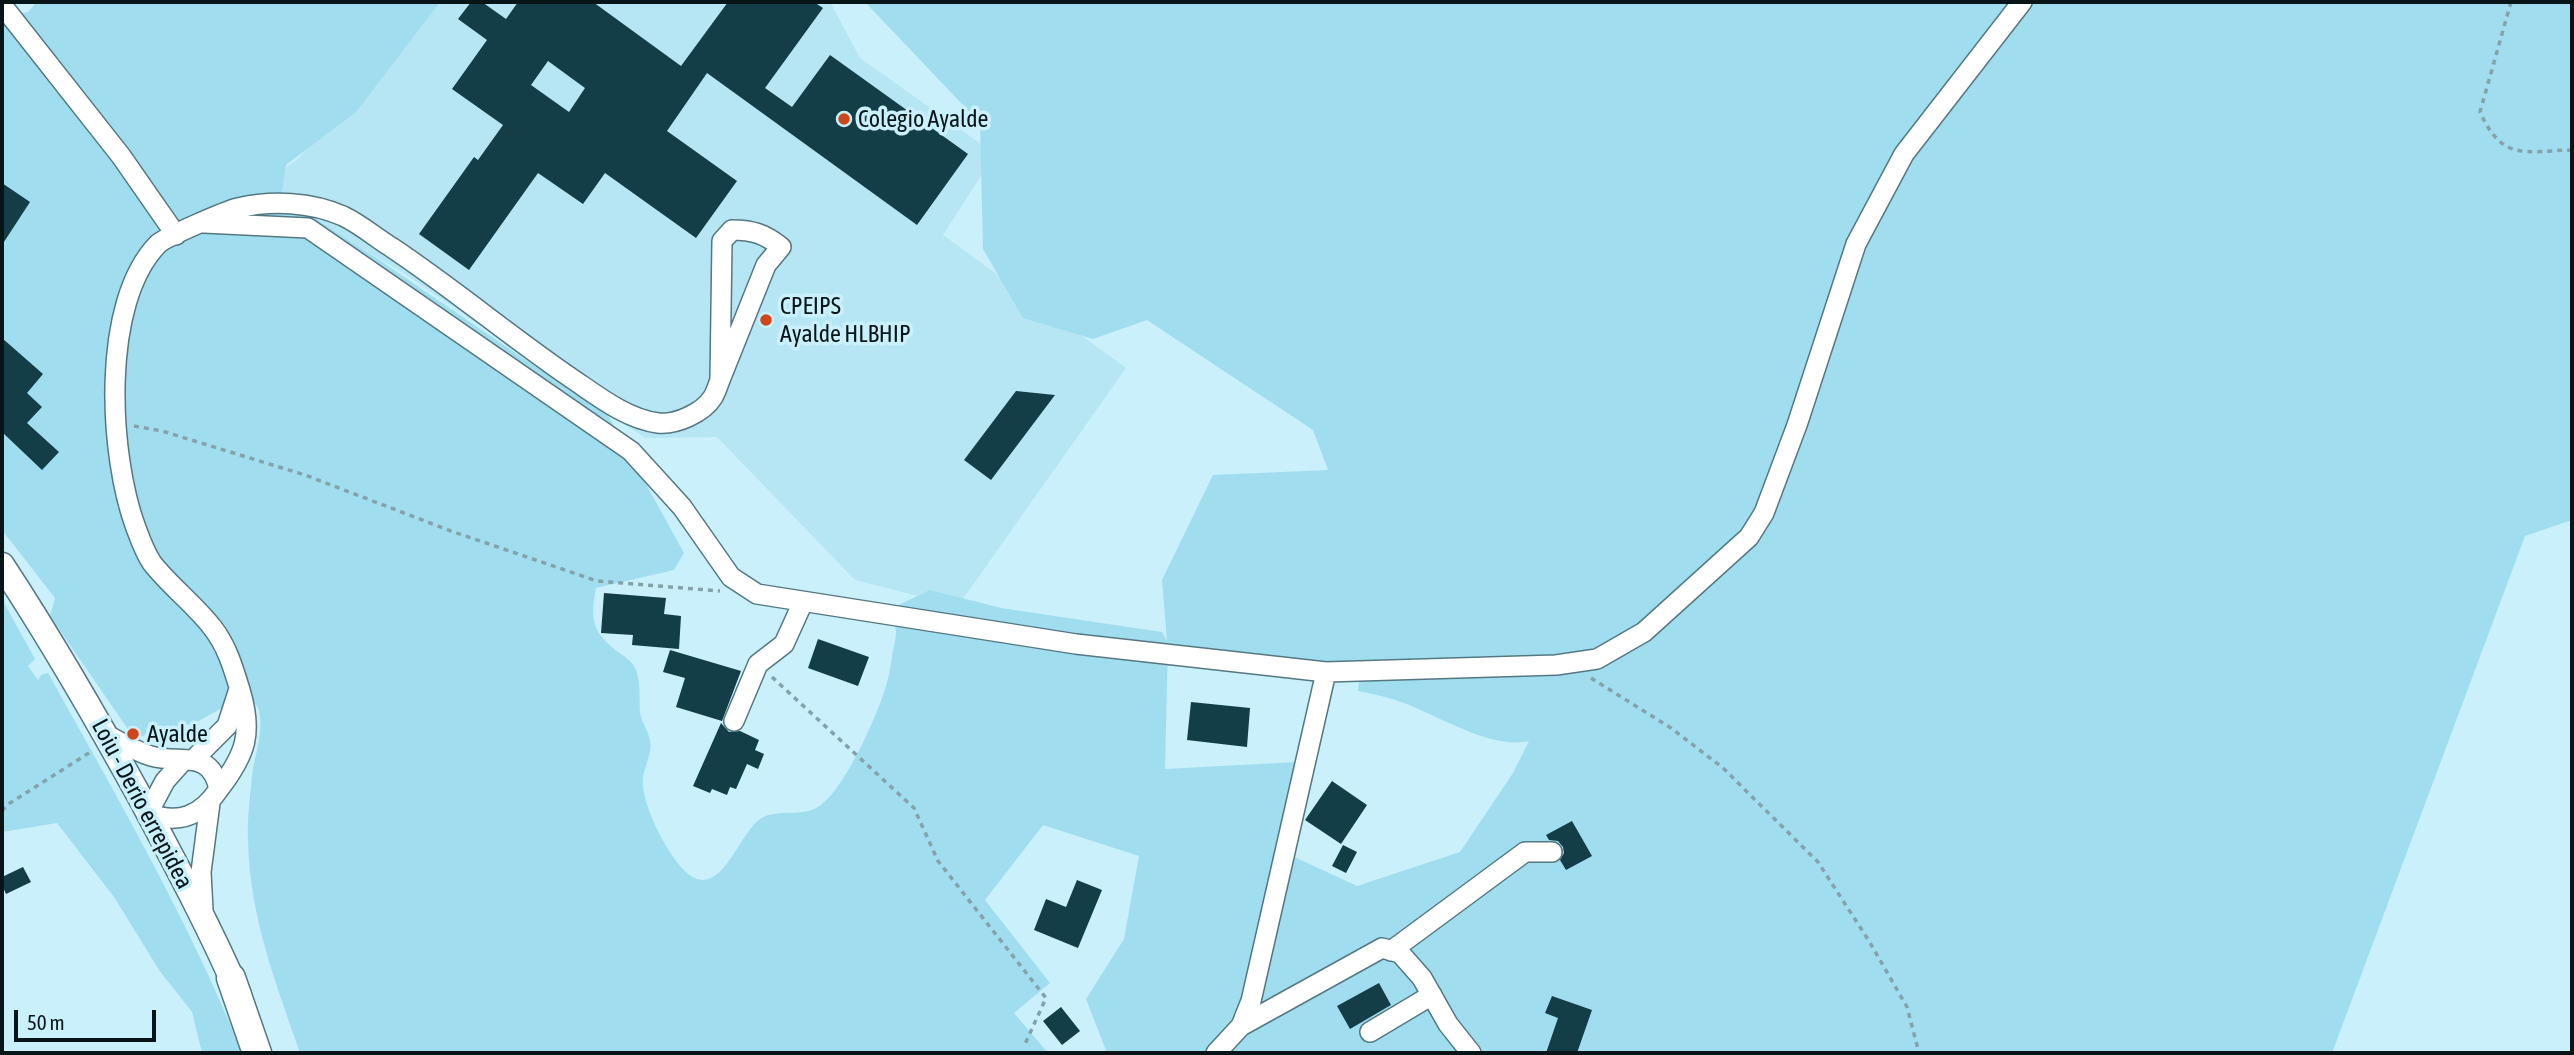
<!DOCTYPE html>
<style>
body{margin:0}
#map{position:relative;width:2574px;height:1055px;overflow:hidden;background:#c9f0fb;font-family:"Asap Condensed",sans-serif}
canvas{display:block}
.frame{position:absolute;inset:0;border:4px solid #071519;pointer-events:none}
.scale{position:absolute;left:14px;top:1010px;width:142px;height:32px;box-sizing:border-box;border:4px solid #071519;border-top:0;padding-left:9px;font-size:21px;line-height:24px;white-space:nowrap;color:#071519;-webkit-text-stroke:5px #c9f0fb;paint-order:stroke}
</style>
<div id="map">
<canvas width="2574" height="1055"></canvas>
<div class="frame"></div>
<div class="scale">50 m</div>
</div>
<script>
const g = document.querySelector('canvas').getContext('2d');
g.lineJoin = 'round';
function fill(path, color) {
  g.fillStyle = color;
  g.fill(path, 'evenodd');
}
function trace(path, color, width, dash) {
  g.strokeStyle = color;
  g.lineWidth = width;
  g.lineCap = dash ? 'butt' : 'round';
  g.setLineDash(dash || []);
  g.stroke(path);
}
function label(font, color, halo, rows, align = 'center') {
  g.font = font + ' "Asap Condensed",sans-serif';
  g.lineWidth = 7;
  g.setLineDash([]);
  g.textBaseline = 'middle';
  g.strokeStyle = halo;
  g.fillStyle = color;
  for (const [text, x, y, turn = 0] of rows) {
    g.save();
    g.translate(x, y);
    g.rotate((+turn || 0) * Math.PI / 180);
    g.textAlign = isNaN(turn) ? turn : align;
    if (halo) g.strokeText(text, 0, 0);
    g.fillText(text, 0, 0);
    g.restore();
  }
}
fill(new Path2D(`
 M428,2H830L860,58L995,154L943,235L1126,368L958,606L855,580L717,437L645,438L402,272L342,237L276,215L275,176L299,158Z`), '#b6e6f4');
fill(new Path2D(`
 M37,2H440L356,112L286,165L281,197L378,259L609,417L684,553L674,570L596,588C590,620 592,632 618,652C625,657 633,662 636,670C641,683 639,699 640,712C641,721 647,729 649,737C654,751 645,764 643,778C640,803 668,856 686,872C720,903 738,834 760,819C778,807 803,819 821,805C846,786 877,716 886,686C890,674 891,662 893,650C895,642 898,631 894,624C892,619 887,615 884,612L930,590L1001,608L1162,632L1167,641L1162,580L1213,475L1328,470L1313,430L1147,320L1093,339L1023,318L983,249L980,123L865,2H2572V520L2525,536L2332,1053H1107L1086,999L1124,939L1139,856L1043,825L985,900L1050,983L1014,1013L1048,1053H300C275,980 250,919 248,840C247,819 250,797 252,776C255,753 265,730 258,707L251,701L229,704L195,723L134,738L50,616L55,598L2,530V16L28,12ZM1168,644L1174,647L1360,671L1358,691C1373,694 1387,697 1401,702C1438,715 1491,750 1529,741L1513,773L1460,852L1357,886L1290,855L1297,762L1165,769Z
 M2,599L35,659L28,666L38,680L41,675L48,673C117,797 189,921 242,1053H202L192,1012L159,970L114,897L57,823L2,832Z`), '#a0deef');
fill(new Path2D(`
 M471,2H482L506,19L518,2H593L681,66L728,2H814L823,8L765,88L792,107L830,55L968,154L917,225L707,73L667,131L737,181L696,238L605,173L583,204L538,173L469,270L419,234L474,157L478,160L503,125L452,89L487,40L458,19ZM548,61L585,88L569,112L531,85Z
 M2,183L30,202L2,245Z
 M2,338L43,374L27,393L42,407L27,423L59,452L42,470L2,432Z
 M1016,391L1055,395L991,480L964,460Z
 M604,593L666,598L664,614L681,616L679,649L632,645L633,635L601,633Z
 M818,639L869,657L858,686L808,668Z
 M670,650L741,671L722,721L676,707L685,678L663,672Z
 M1191,702L1250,708L1247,747L1187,740Z
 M721,723L729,732L740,731L759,740L755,750L764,754L758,769L747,764L736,789L730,787L727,795L712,789L710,793L693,786Z
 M1332,781L1367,805L1341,844L1305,820Z
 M1572,821L1592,856L1566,870L1560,860L1564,853L1563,847L1558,841L1549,840L1546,835Z
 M1343,845L1357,852L1346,873L1332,866Z
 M23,867L31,882L6,894L2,885V877Z
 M1077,880L1102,890L1078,948L1034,930L1046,899L1066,907Z
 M1379,983L1391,1005L1350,1029L1337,1006Z
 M1552,996L1592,1010L1577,1053H1546L1558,1018L1545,1013Z
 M1061,1007L1080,1031L1062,1045L1043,1021Z`), '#133d47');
const minor = new Path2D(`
 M2,5L121,156L176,235
 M204,223L308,228L631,451L682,507L731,577L757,594L1076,644L1326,672L1556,665L1597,659L1644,632L1749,537L1764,513L1797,425L1856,244L1904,154L2022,2
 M734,721L758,664L784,644L803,602
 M105,734C120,742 135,751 151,756C181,765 210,748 219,789C201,816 179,825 148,813L165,781L183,761
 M194,759L227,726L239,689
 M219,789C246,754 253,733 240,690C233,667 227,646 212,627C194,604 170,586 152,563C145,553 140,539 136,528C109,456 100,303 158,244C165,237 226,211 238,208C272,200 311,202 343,216C360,224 375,237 391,247C454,289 512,338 574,380C599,397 627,419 658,423C676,425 703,413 713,397C716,392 718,385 720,380L766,265L781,247C765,234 753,230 732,230L722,241L720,380
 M203,910L201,872L210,803
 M1391,951L1525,852H1552
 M1241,1026L1382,948L1400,953L1422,978L1448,1024L1471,1053
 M1370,1032L1432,995
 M1216,1053L1241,1026L1251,1001L1326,672`);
const major = new Path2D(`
 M2,565C52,641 97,719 141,799C175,863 210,928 239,995`);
const highway = new Path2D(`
 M231,978L257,1053`);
trace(minor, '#547882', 22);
trace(major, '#547882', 27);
trace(highway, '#547882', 31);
trace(new Path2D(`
 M2511,2L2480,112C2503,162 2524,151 2572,150
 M134,426L162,431L305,475L451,531L597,581L720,591
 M772,677L914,808L938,861L1046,998L1025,1044
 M1591,678L1671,728L1723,768L1818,862L1869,941L1907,1007L1919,1053
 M2,811L7,805L92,751`), '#84a2aa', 3.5, [5, 5]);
trace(minor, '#fff', 19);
trace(major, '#fff', 24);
trace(highway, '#fff', 28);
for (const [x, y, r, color] of [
 [844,119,7,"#cf461b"],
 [766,320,7,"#cf461b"],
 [133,734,7,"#cf461b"]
]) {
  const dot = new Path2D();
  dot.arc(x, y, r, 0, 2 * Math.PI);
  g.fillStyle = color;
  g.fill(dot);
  trace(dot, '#c9f0fb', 2.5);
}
label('24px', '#071519', '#c9f0fb', [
 ["Colegio Ayalde",858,119],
 ["CPEIPS",780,306],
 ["Ayalde HLBHIP",780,334],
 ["Ayalde",147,734]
], 'left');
label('24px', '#071519', '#c9f0fb', [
 ["Loiu - Derio errepidea",142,804,62]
]);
</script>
